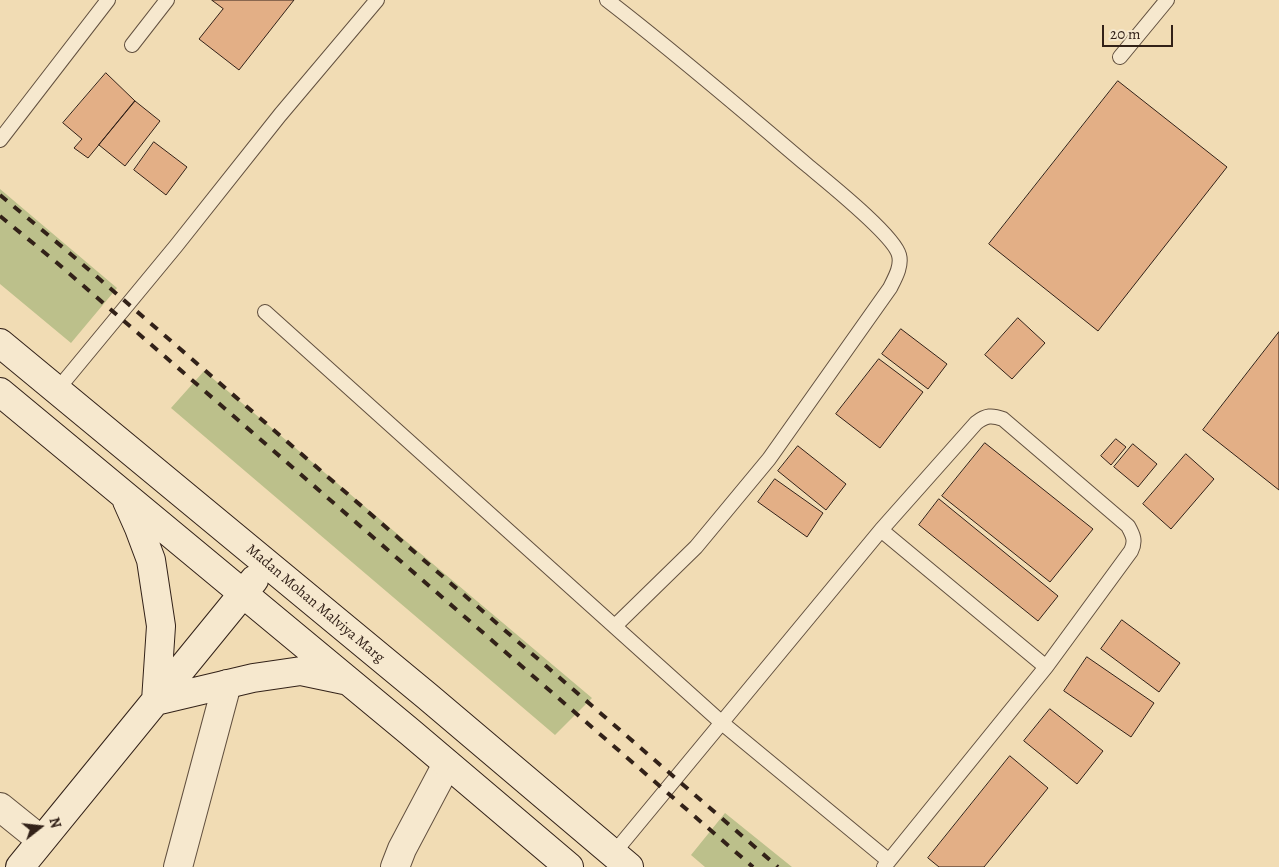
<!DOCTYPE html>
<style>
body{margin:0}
#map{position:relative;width:1279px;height:867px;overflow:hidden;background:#f1dcb4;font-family:Alegreya,serif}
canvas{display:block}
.north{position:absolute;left:15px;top:802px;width:50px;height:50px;-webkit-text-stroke:4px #f6e8ce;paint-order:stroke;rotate:74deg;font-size:14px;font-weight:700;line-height:20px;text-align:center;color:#322118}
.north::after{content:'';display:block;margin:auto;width:18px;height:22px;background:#322118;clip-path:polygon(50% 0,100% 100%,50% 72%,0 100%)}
.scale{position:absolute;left:1102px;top:25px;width:71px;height:22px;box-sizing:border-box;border:2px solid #322118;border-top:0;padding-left:6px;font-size:15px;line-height:18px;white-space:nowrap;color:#322118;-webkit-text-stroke:4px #f6e8ce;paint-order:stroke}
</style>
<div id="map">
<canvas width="1279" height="867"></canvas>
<div class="north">N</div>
<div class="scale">20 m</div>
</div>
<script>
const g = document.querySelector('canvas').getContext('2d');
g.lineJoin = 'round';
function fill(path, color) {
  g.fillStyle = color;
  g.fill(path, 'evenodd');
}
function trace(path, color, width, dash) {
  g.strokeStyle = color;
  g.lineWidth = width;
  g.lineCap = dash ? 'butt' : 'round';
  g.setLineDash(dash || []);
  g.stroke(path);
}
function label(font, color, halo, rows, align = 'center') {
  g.font = font + ' Alegreya,serif';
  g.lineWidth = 4;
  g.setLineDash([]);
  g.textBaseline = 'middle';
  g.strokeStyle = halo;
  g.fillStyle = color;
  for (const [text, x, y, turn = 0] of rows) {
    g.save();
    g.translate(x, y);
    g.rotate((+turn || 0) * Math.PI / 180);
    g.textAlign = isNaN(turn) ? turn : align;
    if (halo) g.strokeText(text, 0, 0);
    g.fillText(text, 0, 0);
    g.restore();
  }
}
fill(new Path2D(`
 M0,189L117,288L71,343L0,284Z
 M204,371L592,698L555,735L171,408Z
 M725,813L792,867H705L691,855Z`), '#bcc08b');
const building = new Path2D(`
 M212,0H294L239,70L199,39L223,9Z
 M106,73L135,101L88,158L74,148L82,139L63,123Z
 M1118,81L1227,167L1098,331L989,244Z
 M135,101L160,121L125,166L99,145Z
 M154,142L187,167L166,195L134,170Z
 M1018,318L1045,343L1012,379L985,355Z
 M901,329L947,364L928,389L882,354Z
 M1279,332V490L1203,430Z
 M879,359L923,392L880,448L836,414Z
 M1116,439L1126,447L1111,465L1101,456Z
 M985,443L1093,529L1050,582L942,496Z
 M1133,444L1157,464L1138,487L1114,467Z
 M798,446L846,484L826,510L778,471Z
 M1186,454L1214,479L1171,529L1143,504Z
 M775,479L823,513L807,537L758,502Z
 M939,499L1058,596L1038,621L919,525Z
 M1122,620L1180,663L1159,692L1101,649Z
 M1087,657L1154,703L1131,737L1064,691Z
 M1050,709L1103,751L1077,784L1024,741Z
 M1010,756L1048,788L984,867H939L928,858Z`);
fill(building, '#e3af86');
trace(building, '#322118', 1);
const lane = new Path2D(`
 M607,0C676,53 741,109 807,165C826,181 894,235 899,255C902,266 895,278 890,288L769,459L696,547L615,626
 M132,45L167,0
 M1120,57L1167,0
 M0,140L108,0
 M265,312L722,723L889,861
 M57,390L176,246L280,115L377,0
 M881,530L976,423C986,415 992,415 1003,419L1128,526C1133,535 1136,541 1131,551L1046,667
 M613,854L881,530L1046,667L884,867`);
const street = new Path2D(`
 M0,807L41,840
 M178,867L227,684
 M395,867L402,849L447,764`);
const secondary = new Path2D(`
 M0,343L427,696L629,867
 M0,392L410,732L569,867
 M127,501L139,528L151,560L161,626L156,701L253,678L301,671L344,680
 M20,867L254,580`);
trace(lane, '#62503f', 16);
trace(street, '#62503f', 30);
trace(secondary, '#322118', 30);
trace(lane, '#f6e8ce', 14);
trace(street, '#f6e8ce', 28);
trace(secondary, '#f6e8ce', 28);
trace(new Path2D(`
 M0,195L66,250L778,867
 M0,216L56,262L753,867`), '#322118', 4, [9, 9]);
label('15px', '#322118', '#f6e8ce', [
 ["Madan Mohan Malviya Marg",315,604,40]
]);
</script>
